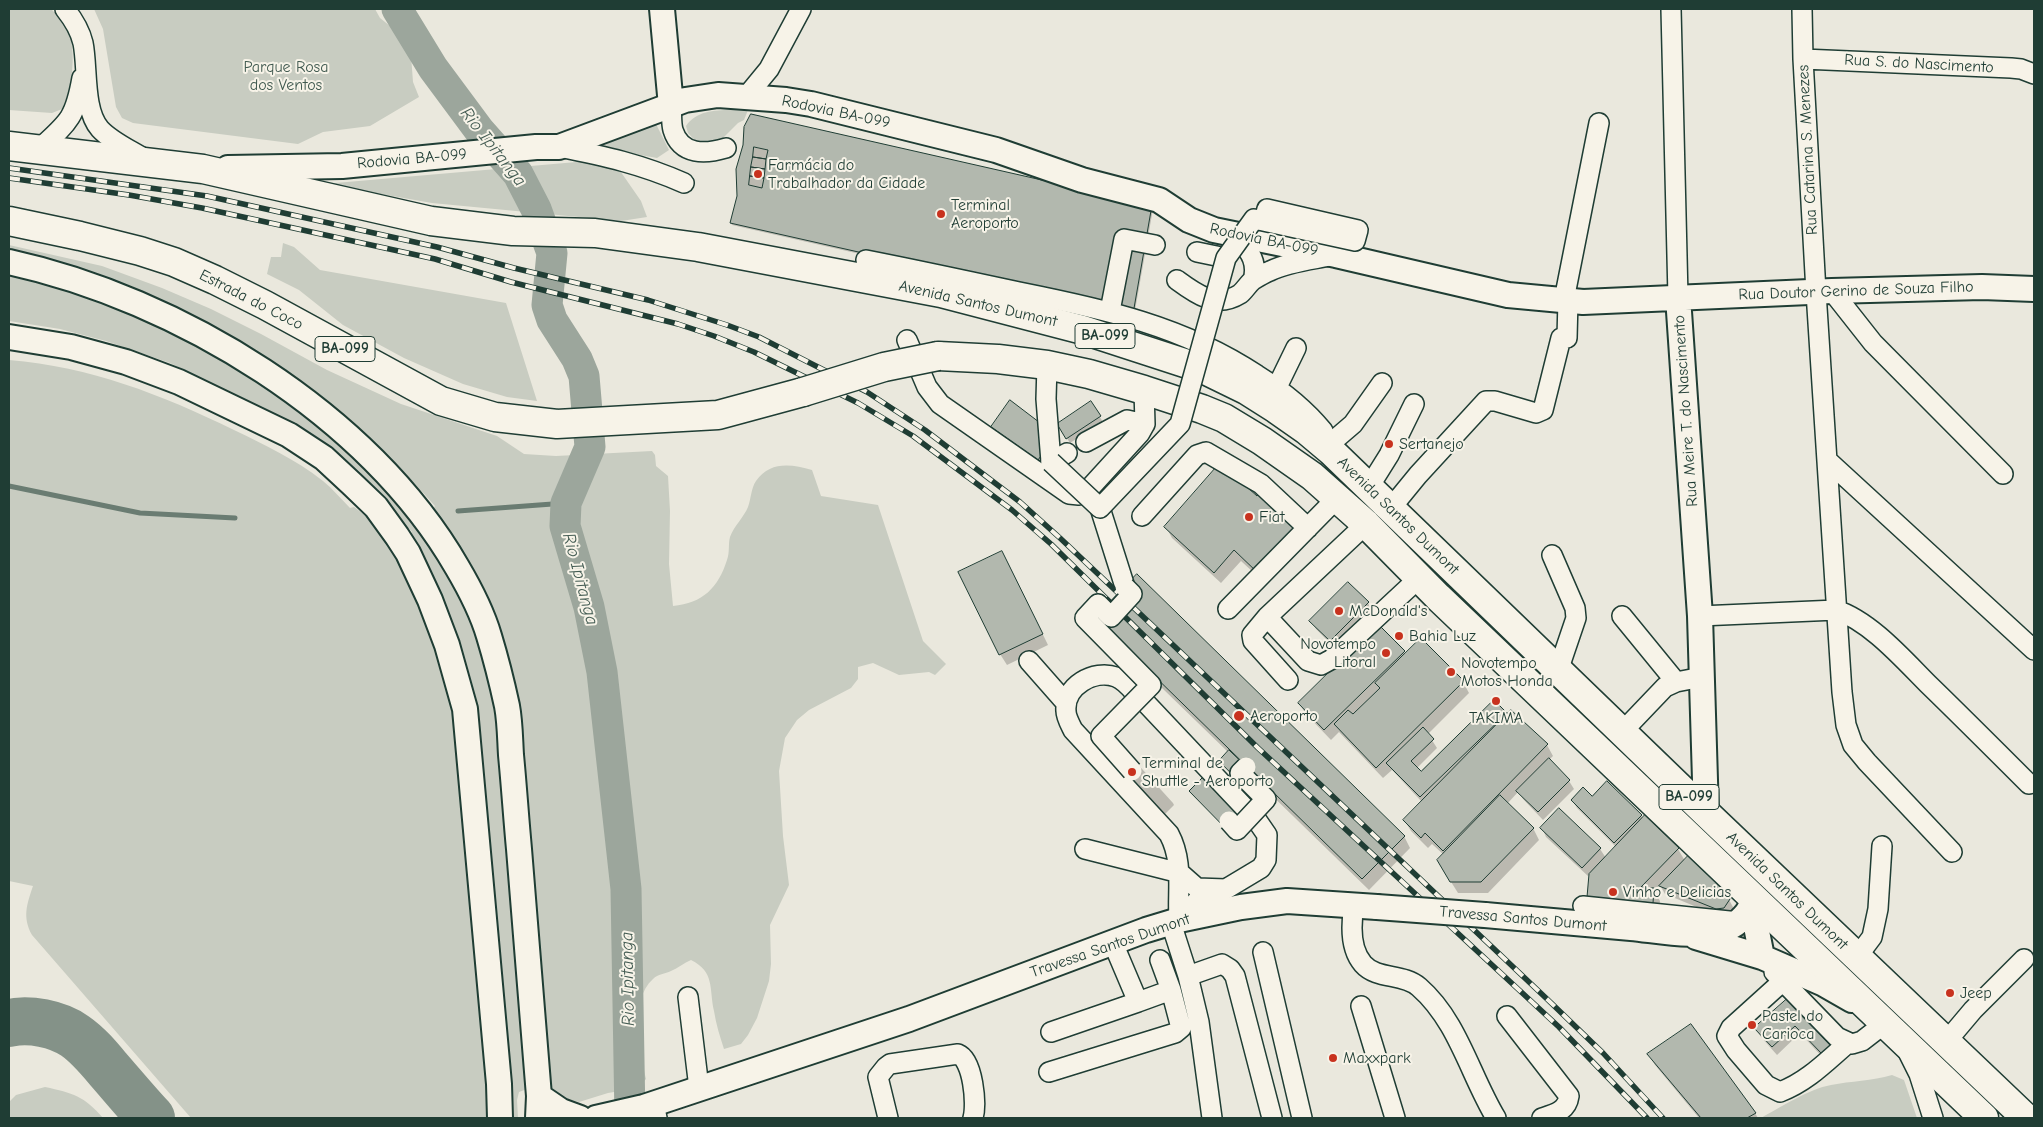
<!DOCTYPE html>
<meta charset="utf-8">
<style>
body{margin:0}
#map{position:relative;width:2043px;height:1127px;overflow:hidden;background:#eae8dd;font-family:"Comic Neue",sans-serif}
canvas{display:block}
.frame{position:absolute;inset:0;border:10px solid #1f3d34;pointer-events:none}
</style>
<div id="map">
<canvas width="2043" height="1127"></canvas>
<div class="frame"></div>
</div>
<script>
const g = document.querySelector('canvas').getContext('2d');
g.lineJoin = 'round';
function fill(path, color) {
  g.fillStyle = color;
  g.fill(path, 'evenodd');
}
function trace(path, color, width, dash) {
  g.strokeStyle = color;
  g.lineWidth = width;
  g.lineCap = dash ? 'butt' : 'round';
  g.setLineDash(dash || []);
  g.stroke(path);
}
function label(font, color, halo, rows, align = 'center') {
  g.font = font + ' "Comic Neue",sans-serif';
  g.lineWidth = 4;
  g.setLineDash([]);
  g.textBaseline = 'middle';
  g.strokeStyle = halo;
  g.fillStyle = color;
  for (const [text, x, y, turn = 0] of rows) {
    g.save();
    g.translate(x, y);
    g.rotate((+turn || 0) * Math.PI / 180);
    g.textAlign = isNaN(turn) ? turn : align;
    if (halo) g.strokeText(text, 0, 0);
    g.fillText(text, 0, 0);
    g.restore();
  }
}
fill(new Path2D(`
 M9,9H51C56,14 64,20 67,27C77,49 73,87 62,109L52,113L9,110Z
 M94,9H375L380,18L410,42L413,82L419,97L370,126L323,132L298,144L133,123L122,118L116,107L103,29Z
 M748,110L744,120L738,123L722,139L701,147L688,133L686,126C700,106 727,111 748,110Z
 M655,122L669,150L657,158L629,153L602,146Z
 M588,161L616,165L641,201L647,217L621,221L432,203L324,184Z
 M283,243L294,247L320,270L506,303L537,401L507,397L463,384L404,358L343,325L299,290L267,274L271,257H281Z
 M9,245L102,266L162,288L211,309L261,334L327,370L401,404L497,436L524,454L556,456L652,451L655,455L656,466L668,476L670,511L669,564L673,606C703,603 718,588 727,560C730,552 728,544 730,537C734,526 744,517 748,507C751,499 751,488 756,481C770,461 791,464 812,470L821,496L878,505L923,641L946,664L935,675L929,672L899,675L873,663L858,667V679L851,688L809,710L797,720L785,738L779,771L783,836L789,885L770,925L771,964L769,981L757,1018L748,1035L741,1044L724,1049C720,1037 716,1024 714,1011C709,988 715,972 691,960C684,963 678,968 671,971C665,974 658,974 653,979C629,1000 640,1052 646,1079L638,1088L608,1093L579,1102L527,1089L519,1092L517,1100L518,1118H191L32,935C22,917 27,904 33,886L9,881V360C91,367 160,394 234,430C265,445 295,459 323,481C333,489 341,499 350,508L354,507L381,527L400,549L412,532L360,472L337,452L306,431L170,363L106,341L60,329L9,321V271L105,301L214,352L307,415L365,467L418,528L435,506C324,378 172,290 9,251Z
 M1892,1075L1904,1080L1917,1118H1761C1781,1107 1809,1089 1831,1085C1851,1081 1872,1081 1892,1075Z
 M45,1087C73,1093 84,1096 103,1118H9V1102L16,1095Z`), '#c8ccc1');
fill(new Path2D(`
 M744,146L1153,209L1134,316L732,225L731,223L738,196Z
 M1091,403L1103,422L1070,443L1058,424Z
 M992,427L1055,436L1060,444L1043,467L997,435Z
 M1257,498L1310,539L1266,584L1241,561L1221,583L1172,538L1166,527Z
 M1008,563L1048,645L1007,665L1000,654Z
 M1097,595L1404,836L1410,848L1369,890L1256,780L1274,804L1238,840L1191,793L1240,814L1256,798L1229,753L1161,687L1113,737L1173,803L1174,805L1161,818L1093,738L1141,686L1074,619Z
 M1368,603L1372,611L1335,648L1316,629L1311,621Z
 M1421,640L1463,682L1469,693L1428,734L1437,748L1417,768L1421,772L1506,713L1547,745L1553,756L1549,760L1569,781L1574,789L1543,820L1523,799L1518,792L1507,804L1533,828L1539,840L1488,893H1458L1438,861L1444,855L1432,844L1428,848L1411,831L1404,820L1422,802L1392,770L1383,778L1339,732L1331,740L1306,714L1299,703L1404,652L1406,655Z
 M1592,798L1641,816L1678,849L1685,861L1726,894L1734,909L1733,912L1721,917L1665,894L1660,885L1654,891L1660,901L1659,914L1595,908L1588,897L1590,873L1588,876L1546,837L1542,828L1600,849L1606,858L1616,847L1577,808L1572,800Z
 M1787,1000L1827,1062L1800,1033L1777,1055L1761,1037L1756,1029Z
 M1691,1026L1755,1113L1758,1118H1699L1655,1065L1649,1054Z`), '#0003');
trace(new Path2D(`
 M9,486L140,513L235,518
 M458,511L566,503`), '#6a7c72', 5);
trace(new Path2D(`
 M397,9L433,68L479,130L518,174L536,209L552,253L547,305L552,320L577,359L584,376L590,447L566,503L565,526L589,607L602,672L626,889L630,1118`), '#9ca69c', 31);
trace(new Path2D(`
 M9,1023C29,1018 58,1024 75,1036C88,1045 98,1057 108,1069C122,1085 136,1102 151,1118`), '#849288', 48);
const building = new Path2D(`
 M751,114L1152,205L1133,314L730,223L737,196L736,169L743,145L744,127Z
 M754,147L768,150L766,159L753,157Z
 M753,157L766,159L765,169L751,167Z
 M751,167L765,169L764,178L750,176Z
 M750,176L764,178L762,188L749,185Z
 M1010,400L1056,435L1038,460L991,427Z
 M1091,401L1101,416L1066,439L1057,424Z
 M1220,463L1257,496L1263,488L1304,527L1259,574L1234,550L1214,573L1164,527Z
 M1002,551L1043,634L999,655L958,572Z
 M1137,574L1405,836L1362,879L1095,618Z
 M1348,582L1369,602L1330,641L1309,621Z
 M1378,624L1405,651L1324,730L1298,703Z
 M1421,638L1464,681L1376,768L1334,724L1348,710L1353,714L1380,688L1375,683Z
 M1494,700L1507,713L1420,797L1386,763L1423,727L1434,739L1411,761L1421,771Z
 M1511,710L1548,744L1443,851L1425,833L1421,838L1403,820Z
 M1229,750L1257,777L1274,801L1236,839L1189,791L1205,775L1240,812L1255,798L1219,761Z
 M1549,758L1570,780L1538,812L1516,791Z
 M1607,781L1642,815L1614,843L1571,800L1583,787L1592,796Z
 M1500,795L1534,828L1481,882H1450L1437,860Z
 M1559,808L1601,848L1582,868L1540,828Z
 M1645,815L1679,848L1641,887L1654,888L1653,903L1587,897L1589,874Z
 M1688,856L1727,893L1730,899L1724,908L1716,909L1659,886Z
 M1787,999L1831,1046L1822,1054L1795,1026L1772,1047L1754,1028Z
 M1691,1024L1756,1113L1747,1118H1701L1647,1054Z`);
fill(building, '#b2b8ae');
trace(building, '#1f3d34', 1);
const minor = new Path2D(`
 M65,9C73,19 80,30 83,43C88,67 83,110 100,129C112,142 131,150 145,159
 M1671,9L1678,297
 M1802,9L1803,59L1816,292L1842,692L1846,725L1853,745L1867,762L1952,852
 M1803,59L2011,68L2021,69L2034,74
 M746,97L769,69L801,9
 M671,106C672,114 671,123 673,130C681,156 706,154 726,148
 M559,147C604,156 641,164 684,183
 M39,149C69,122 75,118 82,78
 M1229,234C1246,244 1259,260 1253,280
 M1197,252L1226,258
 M866,260C917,270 968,281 1019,292C1104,309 1183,326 1257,375C1281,390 1305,409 1323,431
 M1177,280C1196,294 1216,309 1240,294C1245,290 1248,284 1253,280C1258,277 1265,273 1270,271C1289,262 1310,260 1330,256
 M1832,291L1873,343L2003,474
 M1564,300L1599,123
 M1110,311L1124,239L1155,245
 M907,340L927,387L940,404L1069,494L1079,495L1088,490L1140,433L1145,424L1144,390
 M1047,365L1046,399L1051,462L1067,453
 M1277,387L1296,348
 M1086,442L1127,420L1145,424
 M1332,442L1353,424L1382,383
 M1827,460L2034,650
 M1369,487L1389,455L1414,404
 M1100,508L1125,587
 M1391,508L1418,475L1486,401H1495L1536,413L1543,410L1561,338H1567L1568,300
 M1142,516L1197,455L1206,452L1261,484L1308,528
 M1552,555L1575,608L1576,618L1558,671
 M1228,609L1337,498
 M1622,616L1676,682
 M1700,616L1836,610C1870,621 1903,659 1928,684C1962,717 1996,751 2029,784
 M1267,617L1308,661L1321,665L1332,659L1419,578
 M1029,661L1066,703
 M1288,680L1253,641L1252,635L1267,617L1366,524
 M1134,692C1129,686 1123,680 1116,677C1094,669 1064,686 1066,711C1066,717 1070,724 1073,730L1169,834C1184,862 1177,891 1179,920
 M1144,701L1245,808
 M1622,732L1665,687L1676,682L1702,677
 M1085,849L1180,873L1197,888L1226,889
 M1354,906C1351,924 1350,949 1363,964C1377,980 1403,973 1419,987C1458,1021 1470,1075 1496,1118
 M1583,906L1739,922
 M1187,919L1191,908L1196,902L1226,889L1261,868L1266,860L1267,835L1256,819
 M1171,923L1188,976L1199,1022L1212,1118
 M1263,952L1302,1118
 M1857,957L1872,937L1878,909L1882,846
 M1160,960L1171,990
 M1774,972L1837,1037L1852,1044L1862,1041L1884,1024
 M1188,976L1222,964L1230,969L1235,976L1272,1118
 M1783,981L1731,1028L1727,1036L1736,1050L1766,1085L1780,1092C1807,1082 1827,1061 1848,1043
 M688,997L699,1088
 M1361,1006L1395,1118
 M1507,1016L1569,1096C1567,1111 1555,1114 1542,1118
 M1051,1032L1138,1002
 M1946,1042L1973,1010L2024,959
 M1909,1054L1919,1074L1933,1118
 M1049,1072L1175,1033L1181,1028L1171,990L1138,1002L1113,943
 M654,1104L657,1118
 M888,1118L878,1077L886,1067L890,1064L958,1054C973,1060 977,1104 973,1118`);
const major = new Path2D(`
 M662,9L671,106
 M228,168L342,166L536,147H559L685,100L718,95L786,100L811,104L996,150L1082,180L1159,200L1189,220L1214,230L1336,255L1508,295L1583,302L1832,291L1982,287L2034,289
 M9,262C178,299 369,414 457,567C470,589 482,612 489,636C496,659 502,683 507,706C510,722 510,739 511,755C514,786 516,817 519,849C525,931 532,1013 539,1096L538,1118
 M1678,297L1700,616L1706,813
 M9,337L71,347L126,362L179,382L289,435L324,458L352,484L376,507L397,536L408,553L430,600L447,645L465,709L499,1084L500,1118
 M1752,906L1762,957
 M1485,915C1534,919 1582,924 1631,928C1661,931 1697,939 1726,929C1739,924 1750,912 1754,899
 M1696,937L1762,957L1824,984L1852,1000
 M539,1096L561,1111L580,1118
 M596,1118L644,1107L909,1019L1146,930L1179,920L1241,907L1287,901L1377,907`);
const highway = new Path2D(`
 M9,146L203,169L431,221L513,231L595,233L698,247L941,293L1083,330L1203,369L1246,390L1276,409L1306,430L1331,451L1706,813L2026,1118
 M9,221L80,236L140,251L174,262L215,280L265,305L441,401L495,417L557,424L718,415L803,392
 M938,356L998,359L1047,365L1089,374L1144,390L1202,409L1224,418L1262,441L1312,476L1366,524L1438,597L1984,1118`);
trace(minor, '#1f3d34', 22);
trace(major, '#1f3d34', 28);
trace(highway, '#1f3d34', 31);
trace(minor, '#f7f3e8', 19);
trace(major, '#f7f3e8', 24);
trace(highway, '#f7f3e8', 28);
const rail = new Path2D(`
 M9,168L207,196L437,247L514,268L648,300L727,325L759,337L867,392L925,430L987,477L1020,502L1060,538L1547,999L1603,1053L1663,1118
 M9,178L129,195L202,208L435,259L511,282L678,324L714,336L754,352L858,403L913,436L1012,510L1051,544L1258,748L1559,1027L1647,1118`);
trace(rail, '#1f3d34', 5.5);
trace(rail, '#f7f3e8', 4, [11]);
const minorBridge = new Path2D(`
 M1051,462L1100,508L1180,424L1226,258L1254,219L1355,241L1358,230L1267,209L1265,217L1344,234
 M1125,587L1132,594L1111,617L1098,604L1085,618L1151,685L1101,736L1132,771
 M1229,821L1237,830L1266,799L1240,773L1246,767`);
const majorBridge = new Path2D(`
 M1377,907L1485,915`);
const highwayBridge = new Path2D(`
 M803,392L884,367L938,356`);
trace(minorBridge, '#1f3d34', 22, []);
trace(majorBridge, '#1f3d34', 28, []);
trace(highwayBridge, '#1f3d34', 31, []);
trace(minorBridge, '#f7f3e8', 19);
trace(majorBridge, '#f7f3e8', 24);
trace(highwayBridge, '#f7f3e8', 28);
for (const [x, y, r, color] of [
 [758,174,5,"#c8321e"],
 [941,214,5,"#c8321e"],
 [1389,444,5,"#c8321e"],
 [1249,517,5,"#c8321e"],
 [1339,611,5,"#c8321e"],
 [1399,636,5,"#c8321e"],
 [1386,653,5,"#c8321e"],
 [1451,672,5,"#c8321e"],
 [1496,701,5,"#c8321e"],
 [1239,716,6,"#c8321e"],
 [1132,772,5,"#c8321e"],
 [1613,892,5,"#c8321e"],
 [1950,993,5,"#c8321e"],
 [1752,1025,5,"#c8321e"],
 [1333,1058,5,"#c8321e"]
]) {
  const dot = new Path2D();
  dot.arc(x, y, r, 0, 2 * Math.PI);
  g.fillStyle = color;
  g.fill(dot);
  trace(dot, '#f7f3e8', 2);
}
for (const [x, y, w] of [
 [1105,336,60],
 [345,349,60],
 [1689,797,60]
]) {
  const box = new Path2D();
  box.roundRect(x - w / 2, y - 12.5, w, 25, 4);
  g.fillStyle = '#f7f3e8';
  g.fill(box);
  trace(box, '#1f3d34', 1);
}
label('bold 15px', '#1f3d34', null, [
 ["BA-099",1105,336],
 ["BA-099",345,349],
 ["BA-099",1689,797]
]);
label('16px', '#1f3d34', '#f7f3e8', [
 ["Rua S. do Nascimento",1919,64,3],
 ["Rodovia BA-099",836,112,12],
 ["Rua Catarina S. Menezes",1808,150,-93],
 ["Rodovia BA-099",412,159,-5],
 ["Rodovia BA-099",1264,240,12],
 ["Rua Doutor Gerino de Souza Filho",1856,291,-2],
 ["Estrada do Coco",251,300,27],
 ["Avenida Santos Dumont",978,304,13],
 ["Rua Meire T. do Nascimento",1686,411,-94],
 ["Avenida Santos Dumont",1398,516,44],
 ["Avenida Santos Dumont",1787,891,44],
 ["Travessa Santos Dumont",1523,919,5],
 ["Travessa Santos Dumont",1110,946,-19]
]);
label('16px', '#415a50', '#f7f3e8', [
 ["Parque Rosa",286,67],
 ["dos Ventos",286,85]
]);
label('16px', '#1f3d34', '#f7f3e8', [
 ["Farmácia do",768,165],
 ["Trabalhador da Cidade",768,183],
 ["Terminal",951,205],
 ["Aeroporto",951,223],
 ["Sertanejo",1399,444],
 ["Fiat",1259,517],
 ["McDonald's",1349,611],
 ["Bahia Luz",1409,636],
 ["Novotempo",1376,644,"right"],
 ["Litoral",1376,662,"right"],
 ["Novotempo",1461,663],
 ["Motos Honda",1461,681],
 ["Aeroporto",1250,716],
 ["TAKIMA",1496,718,"center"],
 ["Terminal de",1142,763],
 ["Shuttle - Aeroporto",1142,781],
 ["Vinho e Delicias",1623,892],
 ["Jeep",1960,993],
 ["Pastel do",1762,1016],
 ["Carioca",1762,1034],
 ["Maxxpark",1343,1058]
], 'left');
label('italic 18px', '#445c53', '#f7f3e8', [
 ["Rio Ipitanga",493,147,52],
 ["Rio Ipitanga",580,579,75],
 ["Rio Ipitanga",628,979,-91]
]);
</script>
